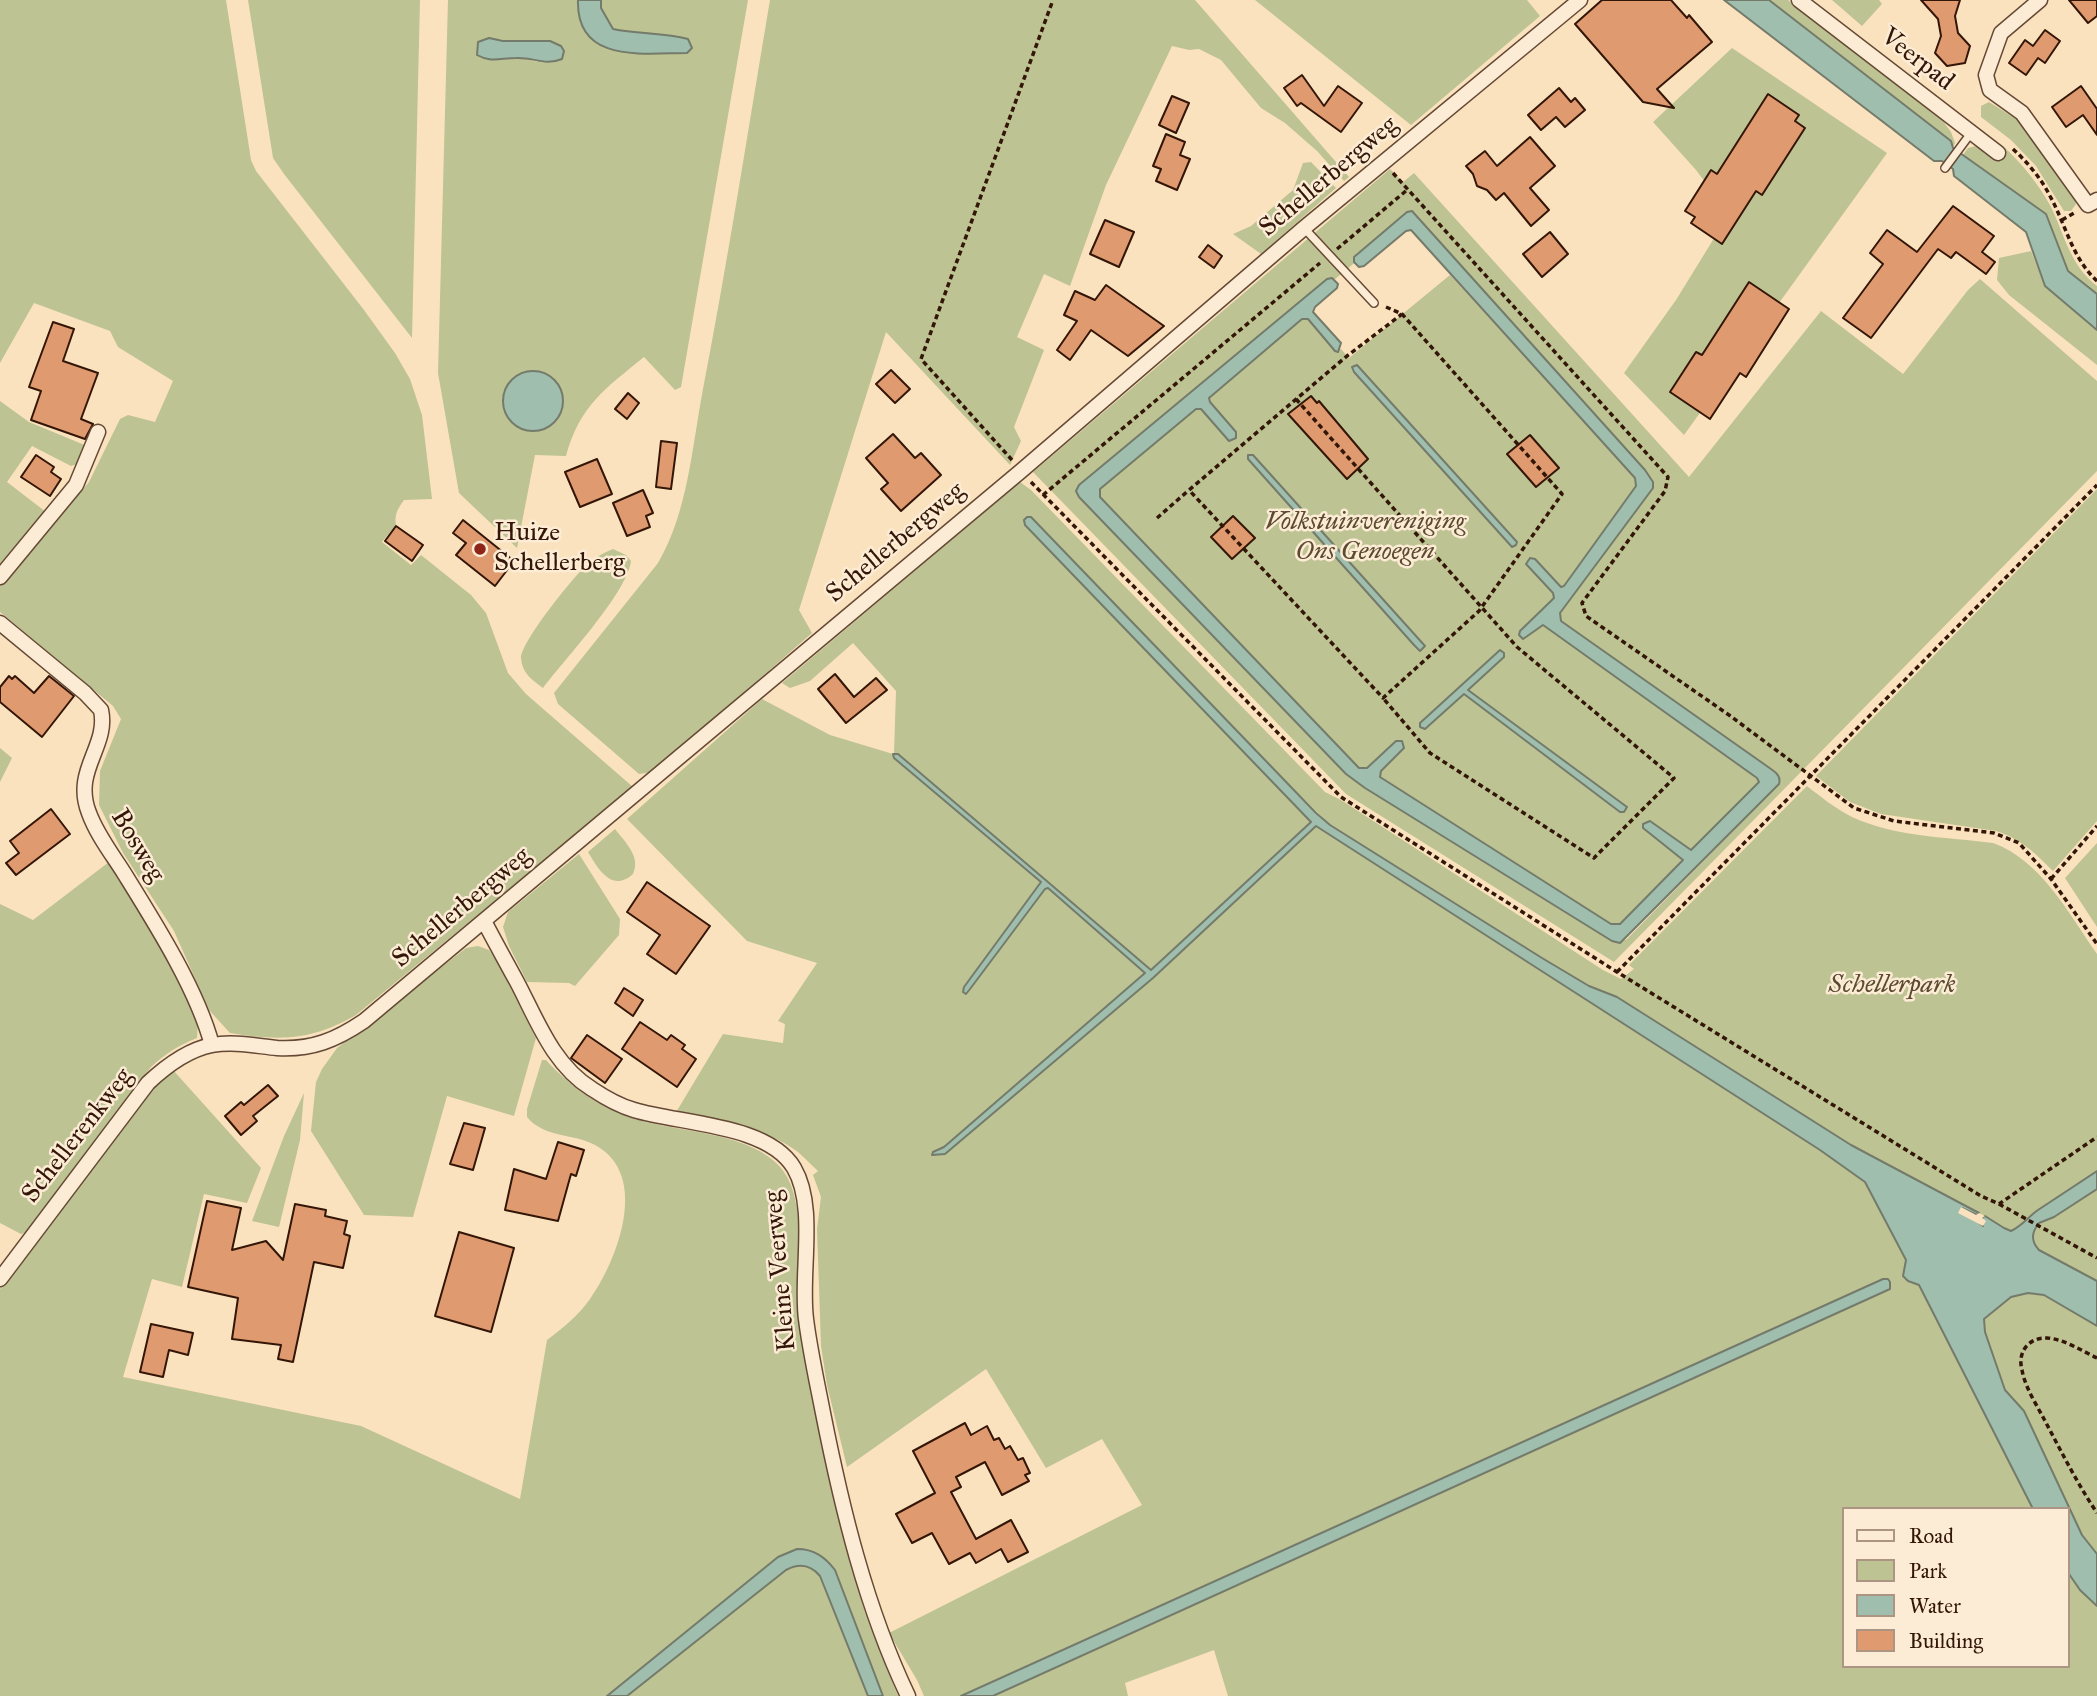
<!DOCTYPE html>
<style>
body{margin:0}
#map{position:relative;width:2097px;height:1696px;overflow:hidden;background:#fbe2be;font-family:"IM FELL Great Primer",serif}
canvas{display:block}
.legend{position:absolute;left:1842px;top:1507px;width:228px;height:161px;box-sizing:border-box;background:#fcecd5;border:2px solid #ac9683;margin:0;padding:9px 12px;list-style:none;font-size:21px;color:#331607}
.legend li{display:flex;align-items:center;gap:14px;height:35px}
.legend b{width:35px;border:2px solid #ac9683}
</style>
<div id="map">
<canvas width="2097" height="1696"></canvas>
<ul class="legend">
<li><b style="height:9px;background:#fcecd5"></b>Road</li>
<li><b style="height:19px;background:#bdc392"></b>Park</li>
<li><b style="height:19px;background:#9fbeae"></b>Water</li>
<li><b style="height:19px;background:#df9a70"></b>Building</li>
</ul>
</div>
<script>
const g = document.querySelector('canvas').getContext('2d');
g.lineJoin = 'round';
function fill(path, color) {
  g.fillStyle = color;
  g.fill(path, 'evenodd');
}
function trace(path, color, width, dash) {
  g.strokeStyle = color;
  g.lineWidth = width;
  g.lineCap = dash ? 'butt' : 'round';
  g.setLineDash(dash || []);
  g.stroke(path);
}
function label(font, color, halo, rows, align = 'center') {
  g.font = font + ' "IM FELL Great Primer",serif';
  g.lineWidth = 5;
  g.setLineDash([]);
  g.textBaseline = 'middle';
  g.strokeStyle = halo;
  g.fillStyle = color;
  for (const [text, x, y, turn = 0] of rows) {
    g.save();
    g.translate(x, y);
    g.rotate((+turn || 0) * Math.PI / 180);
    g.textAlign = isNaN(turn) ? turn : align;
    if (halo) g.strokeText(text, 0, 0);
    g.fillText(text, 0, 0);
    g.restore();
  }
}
fill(new Path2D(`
 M0,0H226L251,160L256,171L364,310L395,353L410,379L422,415L432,499L404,500C398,508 394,515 396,525L382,542L411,565L421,555L471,595L486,613L508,673L526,694L633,787L356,1015C311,1041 280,1041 230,1033L209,1010L174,931L123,853L99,805L100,771L121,719L113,706L0,612V583L89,482L120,419L128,415L155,422L173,381L118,347L110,331L34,303L0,363Z
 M248,0H420L412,338L284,174L273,158Z
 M448,0H578V8L584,30L688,39L613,29L601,8V0H748L681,387L675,390L644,357C605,389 580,405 566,456L535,455L517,548L459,493L438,373ZM489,38L518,42L538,62L518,57L501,60ZM532,371L548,375L558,418C526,454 485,403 511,381C517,377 526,374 532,371Z
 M770,0H1195L1349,177L1344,181L1317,151L1285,123L1261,108L1221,60L1199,49L1189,50L1172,46L1106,185L1070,286L1044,274L1017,337L1044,350L1014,427L1021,441L1010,465L886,332L799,610L812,633L653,772L639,774L558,704L554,693L658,563C688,512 692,447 703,389C728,260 748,130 770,0Z
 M1255,0H1527L1540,16L1411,125Z
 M1769,0H1788L1937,113L1951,132L1955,143L1953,147L1951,141Z
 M1832,0H1879L1882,4L1862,26Z
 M1732,48L1887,153L1684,435L1624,373L1676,300L1729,214L1696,170L1653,122Z
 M1989,102L2018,120L2074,197L2076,204L2071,211H2064L2036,166L2011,140L1981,117V106Z
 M1976,146L1993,158L2004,147C2023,165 2038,183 2051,207C2065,236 2070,265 2097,286V294L2068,271L2046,214L1963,155L1968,148Z
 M1311,162L1336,188L1261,254L1233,234L1251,226L1293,190L1303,163Z
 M1390,169L1403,182L1414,173L1689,477L1821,311L1903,374L1968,290L1980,279L2097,381V471L1614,962L1346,794L1033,472ZM1414,213L1653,482V488L1560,613L1561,621L1771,769C1777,774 1781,777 1779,784L1627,939L1616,943L1365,788L1346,774L1079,497L1076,491L1079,485L1327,279L1332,278L1334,280Z
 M2031,251L2045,286L2097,330V365L2009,295L1997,280L1999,258Z
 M1450,275L1635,478L1636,486L1564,586L1562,587L1535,559L1527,564L1553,593L1554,598L1526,637L1542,625L1758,778L1759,782L1694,849H1687L1681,857L1682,862L1620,924H1611L1380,777L1381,771L1404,748L1396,741L1367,768H1359L1100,497V489L1196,409H1201L1229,441L1236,432L1210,402L1209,398L1302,319H1308L1335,351L1341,349L1349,358Z
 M0,401L29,422L87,446L77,464L71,466L32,446L7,482L46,512L0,566Z
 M1020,482L1031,490L1325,792L1341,800L1603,970L1621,979L1634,969L1629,965L1807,786C1821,797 1836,809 1852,817C1895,837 1947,837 1993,843C2041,860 2069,914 2097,954V1578L2067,1509H2059L1972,1326L1968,1207L1851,1145L1617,997L1589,986L1542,958L1330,825L1025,525L1311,822L1152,970L894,753L896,691L853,643L810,681L790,688L782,683Z
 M2097,489V821L2053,871C2035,853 2021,839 1996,831L1881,814L1850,802L1816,776Z
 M613,549L626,555L631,561C627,593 565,659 543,688C532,680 522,673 521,658C521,643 569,582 582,570C590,561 602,553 613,549Z
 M762,699L830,735L893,754L1041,882L964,987L963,992L970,989L1045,889L1048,888L1145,973L944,1147L933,1152L945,1154L1153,978L1316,826L1820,1150L1865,1182L1906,1260L1903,1273L1908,1281L1919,1285L2033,1509H1843V1666H2067V1571L2080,1590L2097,1606V1696H1228L1214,1650L1125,1683L1128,1696H993L1889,1290L1891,1282L1888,1279H1883L961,1696H924L917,1680L889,1633L1142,1505L1102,1439L1046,1468L986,1369L847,1467L827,1385L821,1346L817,1229L821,1197L813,1175L818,1171C811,1165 805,1158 798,1152C764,1126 715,1123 675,1114L723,1034L783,1043L785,1024L778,1021L817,963L747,941L627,819Z
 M0,748L12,758L0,782Z
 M615,829C626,843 641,857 633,874C612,893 598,869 588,852Z
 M2097,843V927L2065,878Z
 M579,854L620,919L619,935L575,986L569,983L527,982L509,946L503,927L508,912Z
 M109,862L170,961L198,1021L197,1038C179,1045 165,1054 151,1067L25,1233L21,1234L0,1223V904L33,920Z
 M478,946L489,950L498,963L536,1038L514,1116L447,1096L413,1217L364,1215L311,1131L316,1082L322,1069L337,1048L466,948Z
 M542,1060H546C572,1088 601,1109 638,1120C681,1132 752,1133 781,1168C810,1203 795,1278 800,1323C806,1372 817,1420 828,1469C839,1517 850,1565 865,1612C875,1641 887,1668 898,1696H883L835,1570L805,1549L778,1557L607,1696H0V1289L149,1091L173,1070L261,1168L247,1203L204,1194L182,1287L152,1279L123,1377L361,1426L520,1499L547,1340C563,1328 579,1315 590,1299C617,1261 651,1175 595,1145C573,1133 544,1138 527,1117V1109Z
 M304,1093L300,1140L279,1227L252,1221L284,1136Z
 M796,1565C810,1566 817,1570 824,1582L868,1696H627L786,1570Z`), '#bdc392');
const water = new Path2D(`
 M578,0H601V8L613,29C638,34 663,33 688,39L692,48L687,53C644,53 576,64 578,0Z
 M1724,0H1769L1951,141L1953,148L2046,214L2068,271L2097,294V330L2045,286L2026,232L1954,176L1953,169L1942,161H1934Z
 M489,38L503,41H550L561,46L564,51L562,59C545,66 533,57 516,58C501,58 491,63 477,55L478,42Z
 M1412,211L1645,470L1653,482V488L1560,613L1561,621L1771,769C1777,773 1781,777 1779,784L1620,943L1612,941L1365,788L1346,774L1079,497L1076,491L1079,485L1327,279L1332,278L1338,284L1337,288L1315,307L1313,312L1341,343L1338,352L1335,351L1308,319H1302L1209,398L1210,402L1236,432V438L1229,441L1201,409H1196L1100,489V497L1359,768H1367L1396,741H1402L1404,748L1381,771L1380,777L1611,924H1620L1683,860L1643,828V824L1650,821L1691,850L1759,782L1757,778L1543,625L1526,637L1523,639L1519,635L1520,631L1554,598L1553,593L1526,564L1530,558L1535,559L1561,587L1564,586L1636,486L1635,478L1411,230L1406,231L1364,266L1359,267L1354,262V257L1407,212Z
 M1357,365L1517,542L1516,545L1512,547L1354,372L1352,367Z
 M503 401a30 30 0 1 1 60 0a30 30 0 1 1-60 0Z
 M1248,455H1253L1425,646L1420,651L1414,645L1248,459Z
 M1027,517H1031L1316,813L1330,825L1542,958L1589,986L1617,997L1851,1145L1979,1213L1977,1215L1962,1208L1983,1226L1981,1218L1985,1216L2004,1228L2011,1231C2023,1225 2028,1217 2038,1210L2097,1171V1189L2054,1217L2039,1223C2032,1232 2030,1240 2039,1250L2097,1281V1326L2044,1295L2028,1293L2011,1297L1984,1319L1985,1332L2005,1390L2024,1411L2082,1535L2097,1554V1606L2080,1590L2067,1571V1509H2033L1919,1285L1908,1281L1903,1276L1906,1260L1865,1182L1820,1150L1316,826L1153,978L945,1154L932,1155L933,1152L944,1147L1145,973L1048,888L1045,889L970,989L966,994L963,992L964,987L1041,882L894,758L893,754H898L1151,970L1311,822L1025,525L1024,520Z
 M1500,650L1504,653V657L1468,690L1627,807L1624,812H1620L1464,694L1425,729L1420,727V723Z
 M1883,1279H1888L1890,1282V1289L993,1696H961Z
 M797,1549C814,1549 825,1557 835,1570L883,1696H868L820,1576C810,1564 799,1563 786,1570L627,1696H607L778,1557Z`);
fill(water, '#9fbeae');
trace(water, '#747b6b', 2);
fill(new Path2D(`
 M1961,1207L1976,1215L1979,1213L1985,1216L1982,1218L1986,1221L1983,1226L1958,1213Z`), '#fbe2be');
const building = new Path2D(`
 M1602,0H1671L1687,18L1689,15L1712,42L1657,89L1674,108L1643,102L1575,24Z
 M1921,0H1960L1955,16L1958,33L1970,46L1965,63L1947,66L1935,53L1941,36L1938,19Z
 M2069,0H2097V16L2088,23Z
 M2045,30L2060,41L2045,63L2038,58L2026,75L2009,63L2025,40L2033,46Z
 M1302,75L1324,106L1338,86L1362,103L1341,132L1301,103L1297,106L1284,88Z
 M2081,86L2097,109V135L2083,115L2066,127L2052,107Z
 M1559,88L1571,102L1575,98L1585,110L1565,127L1556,117L1541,130L1528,115Z
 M1768,94L1799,115L1795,121L1805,128L1762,195L1756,191L1722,244L1691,223L1695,217L1685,211L1711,170L1717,174Z
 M1172,96L1189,103L1176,133L1159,125Z
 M1166,134L1185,142L1180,155L1190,159L1177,190L1156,181L1161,169L1153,166Z
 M1530,137L1555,166L1530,188L1549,210L1531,226L1504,193L1496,200L1487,190L1477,186L1473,174L1466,166L1485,151L1497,166Z
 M1953,206L1994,236L1982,252L1995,262L1986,274L1956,252L1951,258L1938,249L1871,338L1843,318L1883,264L1870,253L1887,230L1917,252Z
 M1105,220L1134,232L1119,267L1090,254Z
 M1550,232L1568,254L1542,277L1523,254Z
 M1208,245L1222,256L1214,268L1199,257Z
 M1749,282L1789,309L1746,377L1740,373L1710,419L1670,392L1696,352L1702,355Z
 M1106,285L1164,326L1128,356L1091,330L1070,360L1057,350L1077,321L1064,315L1075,291L1095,300Z
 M53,322L74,329L63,361L98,373L81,419L93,424L85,439L31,420L41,391L29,387Z
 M891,370L910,389L895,403L876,384Z
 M628,393L639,403L627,419L615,409Z
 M1311,396L1317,403L1319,401L1368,459L1347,479L1288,414Z
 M893,434L915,458L921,453L941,475L901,511L881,489L888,483L866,458Z
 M1530,435L1559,468L1536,487L1507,454Z
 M661,441L677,443L671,489L656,487Z
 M36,455L54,467L51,472L61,479L50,496L21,477Z
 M597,459L612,494L580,507L565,472Z
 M643,490L653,513L646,516L650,527L627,536L613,503Z
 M1233,516L1255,538L1232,559L1211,537Z
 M463,520L514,561L495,586L456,555L466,543L453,533Z
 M396,526L423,545L412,561L385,541Z
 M835,674L854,697L876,678L887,690L846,723L818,689Z
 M9,676L12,679L15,676L34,693L49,676L74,696L42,737L0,702V687Z
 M51,809L70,834L16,875L6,863L19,853L10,841Z
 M647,882L710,926L676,974L647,954L660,935L627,912Z
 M624,988L643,1000L633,1016L615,1003Z
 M640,1022L667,1040L671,1035L685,1045L682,1049L696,1059L677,1087L622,1049Z
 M587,1035L622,1059L605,1083L571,1058Z
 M268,1085L278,1096L253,1116L257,1121L241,1135L225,1116L241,1102L244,1105Z
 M464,1123L485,1128L473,1170L450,1164Z
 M558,1142L584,1150L576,1176L571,1174L558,1221L505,1210L514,1169L546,1179Z
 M207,1201L241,1208L232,1250L266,1241L283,1260L295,1204L326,1210L325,1216L347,1221L344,1234L350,1236L343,1268L314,1262L293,1362L278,1359L281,1345L232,1339L238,1298L188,1287Z
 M459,1232L514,1248L491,1332L435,1316Z
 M151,1324L193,1333L188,1355L169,1350L163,1377L140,1372Z
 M965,1423L971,1435L987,1426L994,1440L999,1438L1005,1449L1010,1446L1018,1460L1023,1458L1030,1473L1025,1475L1029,1481L1002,1495L985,1462L956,1477L961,1487L951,1492L976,1539L1011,1520L1028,1552L1008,1562L1001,1549L976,1563L970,1553L949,1564L932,1533L912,1543L896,1514L935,1493L913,1451Z`);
fill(building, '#df9a70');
trace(building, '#331607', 2);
const lane = new Path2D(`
 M1945,168L1971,133
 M1304,228L1374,303`);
const street = new Path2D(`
 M1799,0L1998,153
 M2040,0L2001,33L1986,75L1990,90L2022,113L2088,205L2097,200
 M0,577L76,485L98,432
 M0,623L85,693L101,710C109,747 72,770 89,813C97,835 112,854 124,873C155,923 197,989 212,1045
 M484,921C495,942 506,962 517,982C537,1020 553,1065 592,1089C604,1097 620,1106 634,1110C680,1124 768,1124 794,1168C817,1207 800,1274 806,1319C810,1351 817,1382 823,1413C842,1509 866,1608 908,1696
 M0,1279L148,1083C166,1066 187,1050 212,1045C234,1041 256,1046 277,1048C312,1050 336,1040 364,1021L1021,471L1304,228L1580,0`);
trace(lane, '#654935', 10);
trace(street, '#654935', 17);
trace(new Path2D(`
 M2013,149C2027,162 2041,178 2050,196C2066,225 2072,258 2097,281
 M1393,173L1668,477L1665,491L1582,603L1586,616L1729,715L1854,808L1894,821L1994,833L2019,843L2051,879L2097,944
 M2062,220L2074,213
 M1337,249L1407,190
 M1386,307L1402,314L1562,494L1479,611L1383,698L1189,490L1347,356L1402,314
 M1296,399L1517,647L1674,778L1594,858L1430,753L1383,698
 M1012,460L921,359L1053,0
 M1031,482L1341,797L1617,972L1981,1196L1999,1204L2097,1137
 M1043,495L1320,263
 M1157,518L1189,490
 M2051,879L2097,826
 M1617,972L2097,485
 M1999,1204L2097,1258
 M2097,1358C2082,1351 2064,1339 2047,1338C2029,1337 2017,1352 2022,1370C2025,1387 2036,1404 2044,1419C2061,1451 2077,1483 2097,1513`), '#331607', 3.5, [5, 3.5]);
trace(lane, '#fcecd5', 7);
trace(street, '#fcecd5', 14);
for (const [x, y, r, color] of [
 [480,549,7,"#8f2418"]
]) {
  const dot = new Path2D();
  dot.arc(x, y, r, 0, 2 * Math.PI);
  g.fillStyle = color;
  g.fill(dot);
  trace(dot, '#fcecd5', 2.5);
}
label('26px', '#331607', '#fcecd5', [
 ["Veerpad",1917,60,38],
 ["Schellerbergweg",1329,177,-40],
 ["Schellerbergweg",896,543,-40],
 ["Bosweg",137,846,59],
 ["Schellerbergweg",462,908,-40],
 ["Schellerenkweg",78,1136,-52],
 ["Kleine Veerweg",781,1271,-95]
]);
label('italic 26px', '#5c4a31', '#fcecd5', [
 ["Volkstuinvereniging",1365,523],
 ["Ons Genoegen",1365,553],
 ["Schellerpark",1892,986]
]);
label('26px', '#331607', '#fcecd5', [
 ["Huize",494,534],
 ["Schellerberg",494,564]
], 'left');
</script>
